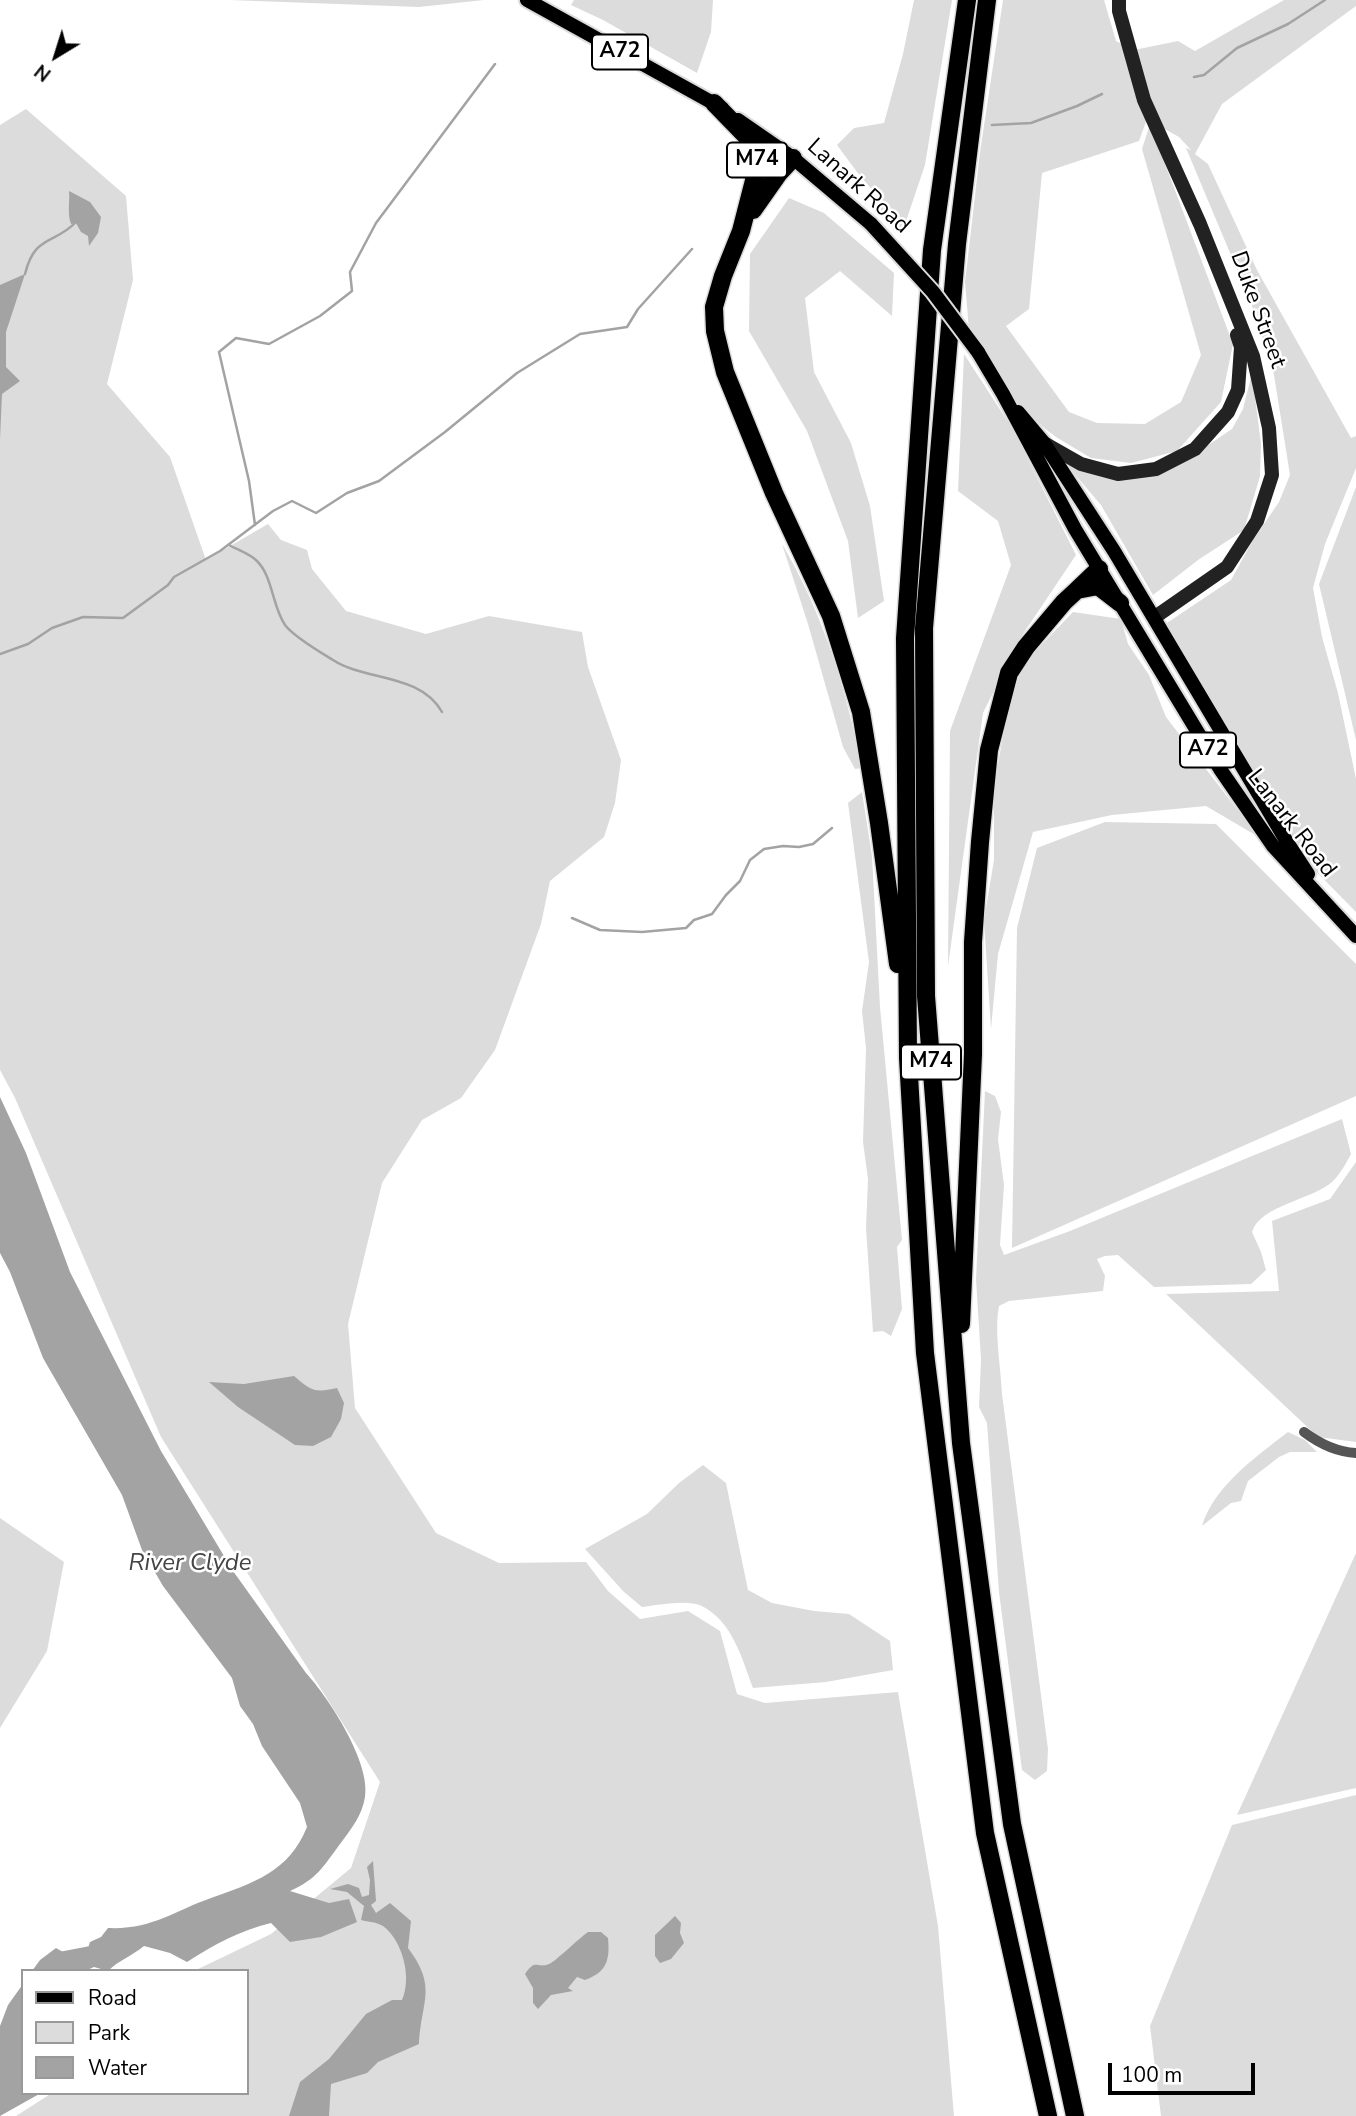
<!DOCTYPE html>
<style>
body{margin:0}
#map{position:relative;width:1356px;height:2116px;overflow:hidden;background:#fff;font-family:"Nunito Sans",sans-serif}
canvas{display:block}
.legend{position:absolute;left:21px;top:1969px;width:228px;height:126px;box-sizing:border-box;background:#fff;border:2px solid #999;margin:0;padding:9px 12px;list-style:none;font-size:21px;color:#000}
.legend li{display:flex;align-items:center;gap:14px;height:35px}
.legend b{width:35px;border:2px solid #999}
.north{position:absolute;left:21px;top:21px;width:70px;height:70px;-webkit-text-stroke:5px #fff;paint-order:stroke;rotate:218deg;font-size:19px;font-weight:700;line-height:28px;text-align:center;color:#000}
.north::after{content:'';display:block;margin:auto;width:24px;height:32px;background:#000;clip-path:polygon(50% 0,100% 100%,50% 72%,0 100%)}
.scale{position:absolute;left:1108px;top:2063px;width:147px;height:32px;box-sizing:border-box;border:4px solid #000;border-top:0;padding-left:9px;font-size:21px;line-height:24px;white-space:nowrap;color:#000;-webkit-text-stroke:5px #fff;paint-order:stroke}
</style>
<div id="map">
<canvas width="1356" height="2116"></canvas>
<ul class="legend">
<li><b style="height:9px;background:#000"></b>Road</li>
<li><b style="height:19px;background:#dcdcdc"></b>Park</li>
<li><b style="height:19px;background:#a3a3a3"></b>Water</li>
</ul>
<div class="north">N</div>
<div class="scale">100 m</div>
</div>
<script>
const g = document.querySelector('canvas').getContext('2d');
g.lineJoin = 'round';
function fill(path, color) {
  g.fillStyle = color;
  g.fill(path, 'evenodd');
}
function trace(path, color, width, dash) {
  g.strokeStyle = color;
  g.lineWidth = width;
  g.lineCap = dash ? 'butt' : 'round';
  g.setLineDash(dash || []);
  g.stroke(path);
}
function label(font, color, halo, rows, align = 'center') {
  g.font = font + ' "Nunito Sans",sans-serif';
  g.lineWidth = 5;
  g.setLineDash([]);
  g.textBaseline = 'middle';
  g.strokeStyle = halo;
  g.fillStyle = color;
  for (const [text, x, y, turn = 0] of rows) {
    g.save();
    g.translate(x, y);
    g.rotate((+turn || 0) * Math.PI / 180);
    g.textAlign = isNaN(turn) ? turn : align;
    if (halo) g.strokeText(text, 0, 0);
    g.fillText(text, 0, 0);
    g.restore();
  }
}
fill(new Path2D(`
 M229,0H484L419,7Z
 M574,0H713L711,32L697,73L603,20L571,5Z
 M914,0H952L925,165L901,236L881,214L879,198L857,172L837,145L854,128L884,123L903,54Z
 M1003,0H1104L1116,41L1134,50L1178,41L1195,51L1284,0H1356V6L1222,104L1195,154L1208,164L1257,270L1351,438L1356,436V468L1325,544L1313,588L1322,637L1338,693L1356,779V912L1287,842L1261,800L1167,623L1231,580L1253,540L1279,502L1290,475L1273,369L1251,303L1186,148L1191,150L1179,137L1147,119L1139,141L1042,173L1029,309L1006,326L1069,412L1097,423L1145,424L1181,402L1201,355L1142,149L1150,124L1233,344L1221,402L1177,451L1131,463L1091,458L1056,437L1043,427L1018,403L969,330L965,282L980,152Z
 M26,109L126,196L133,280L107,384L170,457L206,560L268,524L281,540L307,550L312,569L346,611L426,634L489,616L582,632L588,667L621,760L615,803L604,837L550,881L541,924L495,1050L461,1098L422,1120L382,1183L348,1324L355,1408L436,1533L499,1563L586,1562L608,1591L640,1619L688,1611L720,1631L737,1694L765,1703L898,1692L938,1926L954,2116H16L52,2093H247V1971H194L271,1934L351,1868L380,1782L161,1437L15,1098L0,1070V125Z
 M789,198L824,213L894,273L892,316L840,271L805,298L814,372L851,443L870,506L884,601L858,618L848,541L807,431L749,331L750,254Z
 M964,354L1012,428L1076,555L1019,640L983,713L948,966L950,731L1011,565L998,521L958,491Z
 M1252,373L1261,444L1260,476L1244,530L1198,560L1153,595L1101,505L1059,456L1115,478L1180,464L1232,429L1243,409Z
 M1356,487V740L1319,584Z
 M782,544C823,613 846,689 862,768L855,769L843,747L808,624Z
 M1073,612L1121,619L1128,644L1149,675L1166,717L1269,851L1257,836L1206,806L1112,815L1033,832L998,954L991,1029L984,920L994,860V787L1005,725L1022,665Z
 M862,792L872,856L880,1007L902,1240L897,1247L902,1309L891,1336L883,1331L873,1332L866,1228L868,1179L863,1142L866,1048L862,1011L869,962L848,803Z
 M1105,822L1216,824L1356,964V1096L1012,1248L1017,928L1037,848Z
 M985,1091L995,1096L1001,1112L998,1139L1004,1185L1000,1245L1004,1255L1070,1231L1342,1119L1351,1154C1346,1163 1341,1173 1333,1181C1313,1200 1260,1205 1252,1232L1261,1252L1266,1270L1251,1284L1154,1287L1118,1255L1105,1256L1097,1259L1105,1276L1103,1291L1009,1301L999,1306C994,1330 1001,1368 1002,1394L1048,1749L1047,1771L1035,1780L1022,1770L999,1592L987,1423L979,1407L981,1360L976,1279Z
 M1356,1162V1442L1318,1437L1166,1294L1279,1291L1272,1221L1330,1199Z
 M1288,1432L1305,1440L1317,1452H1290L1279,1457L1248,1481L1241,1501L1231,1503L1202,1526C1214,1486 1257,1456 1288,1432Z
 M703,1465L726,1483L748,1590L772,1603L814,1611L849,1614L890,1641L893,1670L826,1682L753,1688C742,1659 733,1622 702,1606C688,1599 658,1605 642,1607L624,1592L585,1549L647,1514L679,1483Z
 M0,1518L64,1562L47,1651L0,1728Z
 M1356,1553V1788L1237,1815Z
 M1356,1795V2116H1161L1150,2026L1232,1825Z`), '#dcdcdc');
fill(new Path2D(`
 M69,191L90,202L101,217L98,233L89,246L88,236L81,232L76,223L71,224C67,213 70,202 69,191Z
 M25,274L6,332V367L20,381L2,394L0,439V285Z
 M0,1097L26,1153L70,1272L161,1451L233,1571L306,1673C329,1698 371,1763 365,1797C362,1816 351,1829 340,1844C323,1867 317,1879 290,1891L329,1903L349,1899L357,1922L321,1937L290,1942L271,1923C241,1930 213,1945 187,1962L170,1953L144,1946C132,1956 119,1960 108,1971L94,1967L85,1971H32L40,1960L56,1948L75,1959L86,1954L90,1942L101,1937L108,1928C151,1930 174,1911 211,1898C253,1883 289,1872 307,1827L300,1803L262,1746L253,1724L240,1706L232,1678L163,1586L142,1550L122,1495L43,1358L10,1272L0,1253Z
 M294,1376C311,1391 315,1393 337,1388L344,1403L341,1419L331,1437L313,1446L295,1445L238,1407L209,1382L244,1384Z
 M373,1861L376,1901L371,1905L376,1913L390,1903L411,1921L408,1948C438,1988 421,2001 419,2044L378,2062L367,2073L331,2084L329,2116H289L300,2082L329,2059L366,2014L392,2000H402C412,1978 403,1941 383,1926C377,1922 368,1922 361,1920L364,1906L347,1892L330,1889L348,1884L359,1888L362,1897L369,1895L370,1880L367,1867Z
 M675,1916L681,1923L680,1933L684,1943L671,1959L660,1963L655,1956V1935Z
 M588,1932H601L608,1938C610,1960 607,1972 585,1980L577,1977L568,1988L573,1991L551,1995L538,2009L533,2003V1988L525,1974C536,1958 536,1969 549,1964C555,1962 578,1939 588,1932Z
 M23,1984V2093H41L0,2116V2026L8,2005Z`), '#a3a3a3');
trace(new Path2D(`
 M1194,77L1204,75L1237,48L1288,24L1325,0
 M992,125L1031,123L1077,106L1102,94
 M25,274C35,234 54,245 76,222
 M255,525L249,481L219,352L236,338L269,344L320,316L352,291L350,272L376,223L495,64
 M229,545C238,550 250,554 257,561C273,577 272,606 285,625C294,637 320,652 333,660C365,681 420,673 442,712
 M0,654L28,644L52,628L83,617L123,618L168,585L174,577L220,551L273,511L292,501L316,513L347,493L379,481L445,432L517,373L580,334L627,327L638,309L692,249
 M572,918L600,930L642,932L686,928L694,920L712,914L726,895L740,881L750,860L764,849L783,846L799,847L813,844L832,828`), '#a3a3a3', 2.5);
trace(new Path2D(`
 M48,1971L54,1962L101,1953`), '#a3a3a3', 18);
const primary = new Path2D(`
 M527,0L722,108
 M738,120L793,158L871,224
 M978,352L1003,394L1075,529L1220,769L1273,846L1356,936
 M1018,412L1044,443L1114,551L1287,842L1308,874`);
const highway = new Path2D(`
 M967,0L932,250L905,638L908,1058L925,1353L985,1833L1048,2116
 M987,0L957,244L924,628L926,996L961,1443L1012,1824L1075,2116
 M714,103L749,139L755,151L758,165L741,231L723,276L714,307L715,331L725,372L774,493L831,616L861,712L879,823L898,964
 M753,210L779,173L793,158
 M1077,590L1099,569
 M961,1324L973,1054V942L980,842L989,750L1009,673L1026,647L1064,602L1077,590L1098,586L1120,603`);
trace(primary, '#dbdbdb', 18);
trace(highway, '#dbdbdb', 21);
trace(new Path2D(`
 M1304,1432C1320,1444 1336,1452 1356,1453`), '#555', 10);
trace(new Path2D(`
 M1119,0V11L1144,100L1200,224L1253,356L1269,428L1272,475L1257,521L1227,567L1155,617
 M1044,443L1081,464L1118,474L1156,469L1195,449L1228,412L1238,390L1241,347L1237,335`), '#222', 14);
trace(primary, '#000', 14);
trace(highway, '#000', 18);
const primaryBridge = new Path2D(`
 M871,224L933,292L978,352`);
trace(primaryBridge, '#dbdbdb', 18, []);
trace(primaryBridge, '#000', 14);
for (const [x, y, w] of [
 [620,52,56],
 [757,160,60],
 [1208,750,56],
 [931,1062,60]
]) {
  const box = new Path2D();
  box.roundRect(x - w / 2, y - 17.5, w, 35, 5);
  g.fillStyle = '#fff';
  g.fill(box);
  trace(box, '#000', 2);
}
label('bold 21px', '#000', null, [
 ["A72",620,52],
 ["M74",757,160],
 ["A72",1208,750],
 ["M74",931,1062]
]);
label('23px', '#000', '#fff', [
 ["Lanark Road",858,187,42],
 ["Duke Street",1257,310,70],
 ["Lanark Road",1291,824,52]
]);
label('italic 24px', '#444', '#fff', [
 ["River Clyde",190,1564]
]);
</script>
